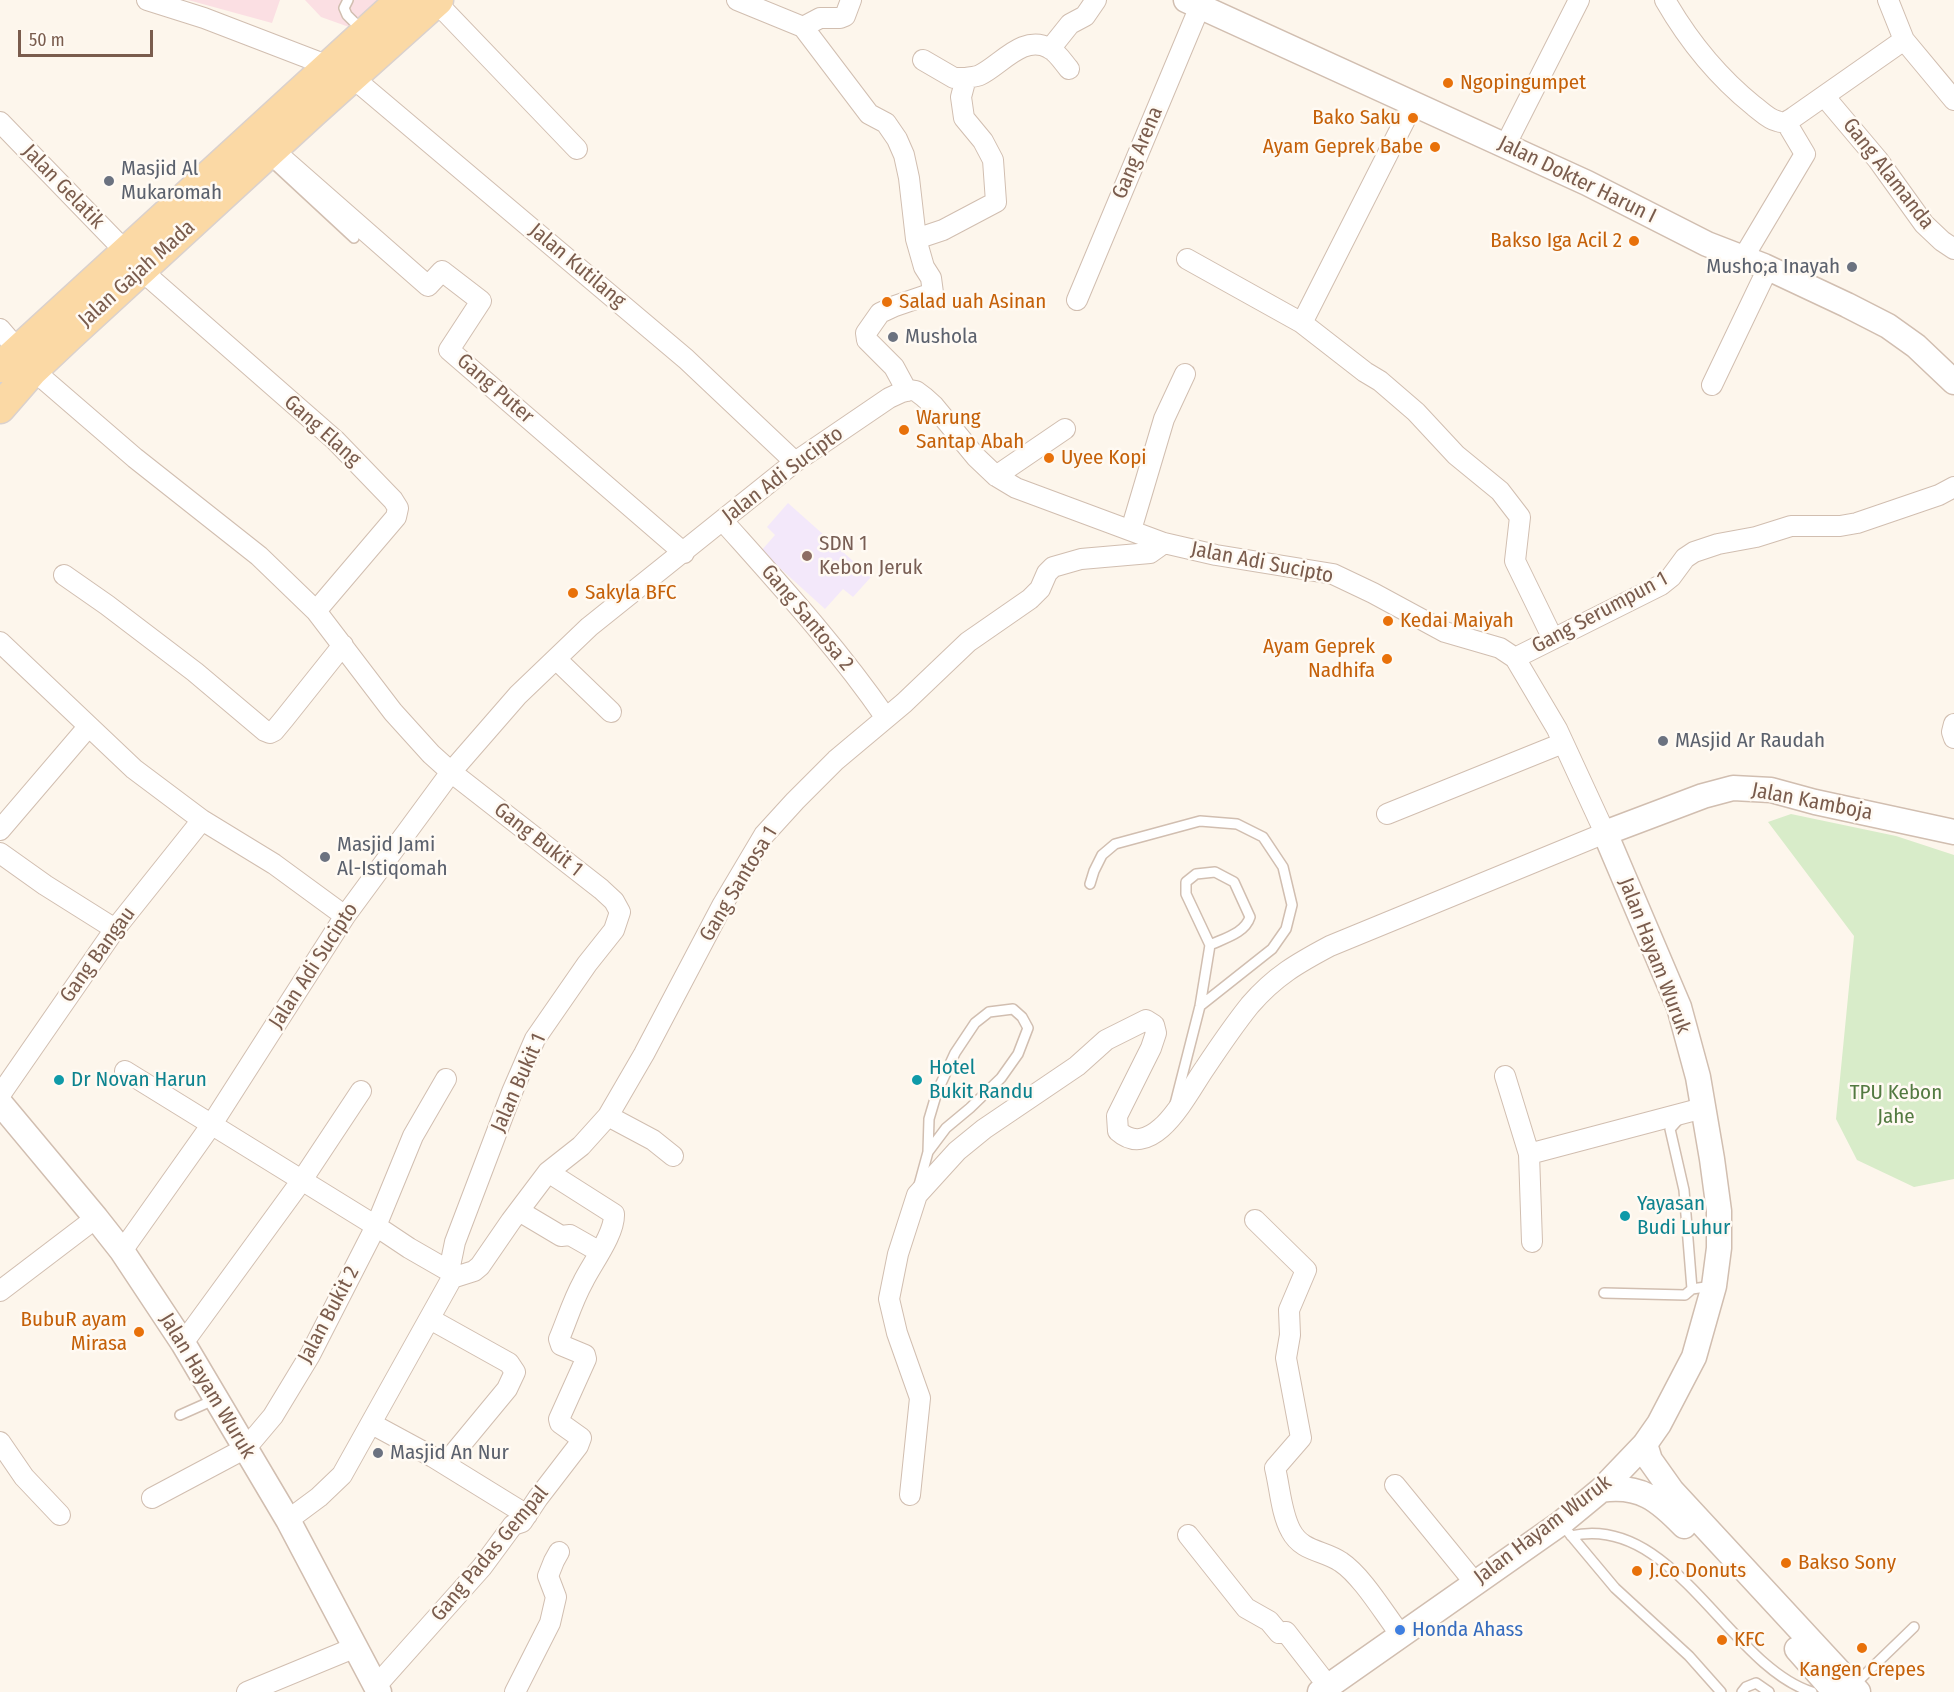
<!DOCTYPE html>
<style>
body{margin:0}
#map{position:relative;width:1954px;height:1692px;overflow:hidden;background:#fdf6ec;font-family:"Fira Sans Condensed",sans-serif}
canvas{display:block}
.scale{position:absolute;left:18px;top:30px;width:135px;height:27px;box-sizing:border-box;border:3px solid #7a5c4d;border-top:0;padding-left:8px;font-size:18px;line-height:21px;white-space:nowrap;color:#7a5c4d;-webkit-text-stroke:4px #fffaf3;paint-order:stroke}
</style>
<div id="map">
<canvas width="1954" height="1692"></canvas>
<div class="scale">50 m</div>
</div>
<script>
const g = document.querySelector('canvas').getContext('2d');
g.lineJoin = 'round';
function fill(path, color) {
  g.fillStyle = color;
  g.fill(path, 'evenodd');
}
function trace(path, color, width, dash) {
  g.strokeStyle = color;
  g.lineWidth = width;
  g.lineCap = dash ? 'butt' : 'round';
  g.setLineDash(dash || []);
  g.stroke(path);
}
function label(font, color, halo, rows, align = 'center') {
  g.font = font + ' "Fira Sans Condensed",sans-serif';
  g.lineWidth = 5;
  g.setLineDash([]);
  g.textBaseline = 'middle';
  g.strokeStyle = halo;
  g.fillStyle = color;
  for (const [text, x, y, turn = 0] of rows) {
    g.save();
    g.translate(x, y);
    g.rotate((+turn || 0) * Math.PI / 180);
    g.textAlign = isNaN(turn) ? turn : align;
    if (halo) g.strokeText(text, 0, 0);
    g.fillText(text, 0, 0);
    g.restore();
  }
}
fill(new Path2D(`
 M788,503L871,577L853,597L843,589L825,609L761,551L775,535L767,527Z`), '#f3e8fa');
fill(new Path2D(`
 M188,0H280L272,23Z
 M305,0H377L349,27L321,17Z`), '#fbdfe3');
fill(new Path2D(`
 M1791,814L1896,836L1954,855V1179L1914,1187L1857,1160L1836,1119L1854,936L1768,822Z`), '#d8ecc9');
const service = new Path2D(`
 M348,0L344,8L347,15L361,29
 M272,162L354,238
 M1090,884L1094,871L1102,855L1115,844L1200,821L1237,824L1263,837L1283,867L1292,905L1286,929L1272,949L1200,1006
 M1175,1104L1200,1006L1210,945L1186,894V882L1196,874L1215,872L1234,882L1250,917C1245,933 1225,938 1210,945
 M1678,1120L1670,1129L1684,1190L1692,1289
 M919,1185L928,1152L929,1119L937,1092L955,1053L975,1023L989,1012L1013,1009L1022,1017L1028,1028L1018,1054L1001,1078L970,1108L946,1128L928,1152
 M1604,1293L1685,1295L1692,1289L1712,1286
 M180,1415L216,1399
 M1569,1533L1615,1588L1689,1656L1721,1692
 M1571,1536C1673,1512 1729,1666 1812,1692
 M1853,1686L1914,1627
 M1742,1692L1746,1687L1756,1683L1769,1692`);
const minor = new Path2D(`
 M147,0L204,18L329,66
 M737,0L803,27L820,18H840L845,16L851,0
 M1665,0C1688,40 1718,77 1754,106C1761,111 1768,119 1777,121C1784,124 1788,121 1794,117L1904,40
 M1888,0L1904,40L1954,100
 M436,2L577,149
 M803,27L869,114L886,123L897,139L904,155L909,178L916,239
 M1050,49L1070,24L1085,16L1096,0
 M923,60L954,78H966
 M352,77L686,359L795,462
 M1824,96L1878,160L1924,224L1942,241L1954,249
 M0,122L126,252
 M1505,146L1579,0
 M273,150L428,286L442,271L481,301L449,350L684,553
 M1743,258L1805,154L1786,122
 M1187,259L1302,323L1365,372L1380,381L1416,412L1456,455L1500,491L1520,517L1515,561L1553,639
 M142,271L335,440L393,500L398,508L396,517L316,611
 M1077,300L1200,6
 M1302,323L1413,104
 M0,329L18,350
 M33,370L135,458L259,556L316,611L393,712L431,754L451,772L601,889L614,901L620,912L614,930L587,964L535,1039L512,1092L455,1242L449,1271
 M1712,385L1768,268
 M907,391L894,367L867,340L866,333L880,313L895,306L933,293L931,278L924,267L916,239L943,230L996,202L993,160L983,141L964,118L961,97L966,78C970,77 976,77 980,75C1001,65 1023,34 1049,48C1057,52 1063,62 1069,69
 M996,476L1065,429
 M723,521C780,585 837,647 886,718
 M1131,530L1164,419L1185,374
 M64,575L107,605L195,672L265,731L270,733L274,731L284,719L343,645
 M0,642L134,769L202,820L274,864L345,916
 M1515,658L1661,585L1671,577L1685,558L1694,552L1718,544L1756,537L1791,526H1840L1857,523L1939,495L1954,487
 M556,659L611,712
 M1954,724L1952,732L1954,738
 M1387,814L1563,743
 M0,830L88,727
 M0,853L45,885L115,929
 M125,1071L376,1226L409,1248L449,1271L452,1278
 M1505,1076L1529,1154
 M0,1095L115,929L202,820
 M608,1116L653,1140L673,1156
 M519,1211L561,1236L570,1235L600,1252
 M1255,1220L1306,1270L1289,1310L1290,1335L1286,1358L1301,1438L1275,1468C1280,1488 1281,1513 1291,1531C1302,1552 1324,1550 1341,1562C1362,1576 1384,1613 1400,1634
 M1532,1242L1529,1154L1703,1108
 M122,1251L212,1124L345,916L451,772L518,695L589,627L795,462L889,398L902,392L910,390L916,391L924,397L934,406L976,457L996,476L1016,488L1164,543L1216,555L1333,574L1373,593L1445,632L1500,648L1515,658L1557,729L1605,833L1330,946C1298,963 1275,976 1250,1005C1234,1025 1219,1047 1205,1068C1188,1092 1154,1163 1118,1131L1117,1116L1151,1048L1156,1033L1154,1025L1146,1020L1106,1040L1077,1066L984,1129L957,1151L917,1195L898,1254L889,1299L897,1333L920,1398L910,1495
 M452,1278L474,1271L480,1266L511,1221L548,1172L581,1146L608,1116L644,1054L723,904L764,835L795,801L836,760L904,703L968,642L1030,599L1040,589L1047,573L1053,567L1081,559L1150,553L1164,543
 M0,1291L96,1218
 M430,1319L509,1363L515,1372L507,1389L445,1464
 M183,1343L302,1180L361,1091
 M372,1424L433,1457L527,1515
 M0,1442L24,1477L60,1515
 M1395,1485L1475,1583
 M152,1498L246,1448L273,1416L310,1355L376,1226L413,1136L446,1079
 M288,1520L319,1497L342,1475L452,1278
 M1188,1535L1246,1608L1269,1621L1279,1633L1286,1632L1328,1686
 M376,1686L482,1567L513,1525L522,1522L538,1498L578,1446L581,1438L560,1423L559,1419L586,1359L585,1355L561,1345L559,1339C567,1320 573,1300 583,1282C591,1265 615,1234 614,1214L548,1172
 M247,1692L356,1647
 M515,1692L550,1623L556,1597L548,1576L554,1561L559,1552`);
const tertiary = new Path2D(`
 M1186,0L1587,183L1707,244L1764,266L1847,305L1888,326L1916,346L1954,382
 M0,1103L96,1218L122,1251L183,1343L288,1520L379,1692
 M1645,1444L1650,1460L1672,1491L1858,1692
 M1601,1490C1640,1484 1659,1500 1684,1526
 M1797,1649L1835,1692
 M1320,1692L1561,1523L1601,1490L1645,1444L1659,1424L1694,1357L1714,1286L1719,1248V1211L1712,1159L1698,1077L1679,1007L1605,833L1703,796L1733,788L1771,790L1815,802L1954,832`);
const primary = new Path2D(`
 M0,367L401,0
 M0,408L33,370L69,336L313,112L438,0`);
trace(service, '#d1beb0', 12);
trace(minor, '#d1beb0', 22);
trace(tertiary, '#d1beb0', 27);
trace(primary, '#dad1cd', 33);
trace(service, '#fff', 9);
trace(minor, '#fff', 20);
trace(tertiary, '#fff', 24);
trace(primary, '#fbd9a5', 30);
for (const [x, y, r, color] of [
 [1448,83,6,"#e8710a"],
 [1413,118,6,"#e8710a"],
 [1435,147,6,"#e8710a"],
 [109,181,6,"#6b7280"],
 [1634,241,6,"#e8710a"],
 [1852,267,6,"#6b7280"],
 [887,302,6,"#e8710a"],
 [893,337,6,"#6b7280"],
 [904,430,6,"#e8710a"],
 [1049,458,6,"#e8710a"],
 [807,556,6,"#8d6e63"],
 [573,593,6,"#e8710a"],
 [1388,621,6,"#e8710a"],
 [1387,659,6,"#e8710a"],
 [1663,741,6,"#6b7280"],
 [325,857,6,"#6b7280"],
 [59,1080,6,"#0f9aa8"],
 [917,1080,6,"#0f9aa8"],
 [1625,1216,6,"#0f9aa8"],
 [139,1332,6,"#e8710a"],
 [378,1453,6,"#6b7280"],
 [1786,1563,6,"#e8710a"],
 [1637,1571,6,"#e8710a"],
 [1400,1630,6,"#3f7fe0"],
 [1722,1640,6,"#e8710a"],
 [1862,1648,6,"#e8710a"]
]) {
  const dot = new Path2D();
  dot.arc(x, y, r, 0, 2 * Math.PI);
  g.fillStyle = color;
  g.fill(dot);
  trace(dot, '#fffaf3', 2);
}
label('21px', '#c56008', '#fffaf3', [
 ["Ngopingumpet",1460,83],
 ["Bako Saku",1401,118,"right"],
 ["Ayam Geprek Babe",1423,147,"right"],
 ["Bakso Iga Acil 2",1622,241,"right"],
 ["Salad uah Asinan",899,302],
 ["Warung",916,418],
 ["Santap Abah",916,442],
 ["Uyee Kopi",1061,458],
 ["Sakyla BFC",585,593],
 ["Kedai Maiyah",1400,621],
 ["Ayam Geprek",1375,647,"right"],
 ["Nadhifa",1375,671,"right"],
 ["BubuR ayam",127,1320,"right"],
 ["Mirasa",127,1344,"right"],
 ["Bakso Sony",1798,1563],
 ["J.Co Donuts",1649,1571],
 ["KFC",1734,1640],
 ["Kangen Crepes",1862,1670,"center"]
], 'left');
label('21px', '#7a5c4d', '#fffaf3', [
 ["Gang Arena",1138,153,-67],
 ["Gang Alamanda",1888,174,52],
 ["Jalan Dokter Harun I",1577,180,26],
 ["Jalan Gelatik",63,187,46],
 ["Jalan Kutilang",577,266,40],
 ["Jalan Gajah Mada",137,274,-42],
 ["Gang Puter",495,389,41],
 ["Gang Elang",322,431,42],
 ["Jalan Adi Sucipto",783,475,-37],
 ["Jalan Adi Sucipto",1262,563,11],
 ["Gang Serumpun 1",1600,613,-28],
 ["Gang Santosa 2",807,618,50],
 ["Jalan Kamboja",1812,802,11],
 ["Gang Bukit 1",538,840,38],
 ["Gang Santosa 1",739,884,-59],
 ["Gang Bangau",98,955,-54],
 ["Jalan Hayam Wuruk",1654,956,69],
 ["Jalan Adi Sucipto",314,966,-57],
 ["Jalan Bukit 1",519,1083,-66],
 ["Jalan Bukit 2",329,1315,-62],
 ["Jalan Hayam Wuruk",207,1386,59],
 ["Jalan Hayam Wuruk",1543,1530,-37],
 ["Gang Padas Gempal",490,1554,-50]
]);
label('21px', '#5b616d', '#fffaf3', [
 ["Masjid Al",121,169],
 ["Mukaromah",121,193],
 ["Musho;a Inayah",1840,267,"right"],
 ["Mushola",905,337],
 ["MAsjid Ar Raudah",1675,741],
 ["Masjid Jami",337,845],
 ["Al-Istiqomah",337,869],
 ["Masjid An Nur",390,1453]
], 'left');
label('21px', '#785e54', '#fffaf3', [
 ["SDN 1",819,544],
 ["Kebon Jeruk",819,568]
], 'left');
label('21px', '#0d838f', '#fffaf3', [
 ["Hotel",929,1068],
 ["Bukit Randu",929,1092],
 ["Dr Novan Harun",71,1080],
 ["Yayasan",1637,1204],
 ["Budi Luhur",1637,1228]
], 'left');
label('21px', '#537a41', '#fffaf3', [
 ["TPU Kebon",1896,1093],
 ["Jahe",1896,1117]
]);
label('21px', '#366cbe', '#fffaf3', [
 ["Honda Ahass",1412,1630]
], 'left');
</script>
